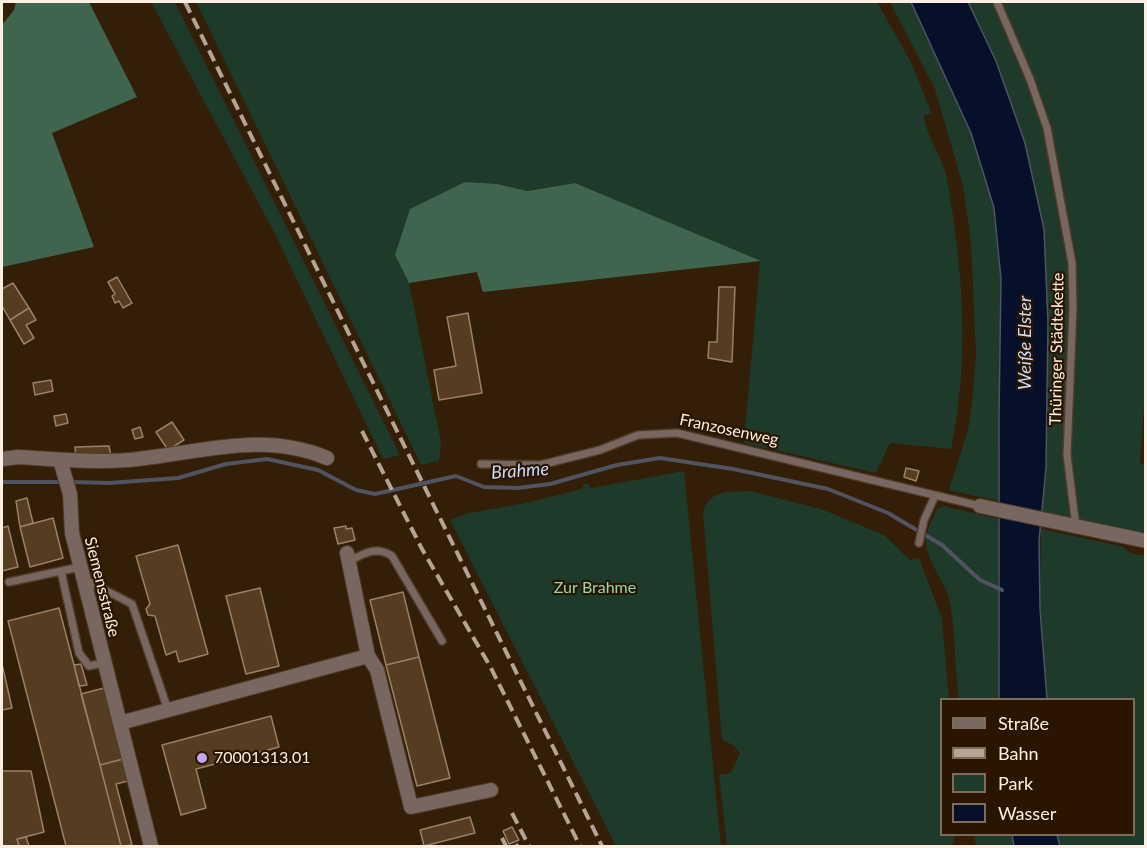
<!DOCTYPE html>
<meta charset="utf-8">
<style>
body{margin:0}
#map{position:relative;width:1147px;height:848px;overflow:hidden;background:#331e07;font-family:Lato,sans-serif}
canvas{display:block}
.frame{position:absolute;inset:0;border:3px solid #fdefe1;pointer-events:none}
.legend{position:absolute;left:940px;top:698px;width:195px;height:138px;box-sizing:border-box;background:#291500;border:2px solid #7e6c5a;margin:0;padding:8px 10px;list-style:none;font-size:18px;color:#fdefe1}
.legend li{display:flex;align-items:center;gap:12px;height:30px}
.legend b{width:30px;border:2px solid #7e6c5a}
</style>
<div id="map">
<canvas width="1147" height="848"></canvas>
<div class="frame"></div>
<ul class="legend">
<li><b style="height:8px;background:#786660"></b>Straße</li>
<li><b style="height:8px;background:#b5a493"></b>Bahn</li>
<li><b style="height:16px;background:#1e3a2b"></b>Park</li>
<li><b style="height:16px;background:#06102a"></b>Wasser</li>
</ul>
</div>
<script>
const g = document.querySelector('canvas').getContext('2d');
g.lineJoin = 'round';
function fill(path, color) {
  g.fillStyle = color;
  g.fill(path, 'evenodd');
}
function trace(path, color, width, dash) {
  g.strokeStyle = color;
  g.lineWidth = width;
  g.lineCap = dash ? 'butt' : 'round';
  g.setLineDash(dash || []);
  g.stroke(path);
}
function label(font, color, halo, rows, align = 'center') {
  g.font = font + ' Lato,sans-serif';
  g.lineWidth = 4.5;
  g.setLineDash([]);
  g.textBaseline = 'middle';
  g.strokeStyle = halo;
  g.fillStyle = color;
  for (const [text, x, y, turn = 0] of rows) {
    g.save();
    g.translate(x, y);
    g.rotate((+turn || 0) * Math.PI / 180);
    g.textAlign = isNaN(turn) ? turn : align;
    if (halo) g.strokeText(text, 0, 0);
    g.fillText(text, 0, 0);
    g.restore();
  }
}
fill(new Path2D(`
 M151,2H175L400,455L383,459L274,232Z
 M196,2H877L911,62L932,114L924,115C926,138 943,156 947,179C963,268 970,361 951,449L890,443L876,473L744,443L760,261L575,183L524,191L497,184L396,255L409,283L441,443L439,461L421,465Z
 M890,2H911L971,133L994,207L1001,279L998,501L949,490L968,430L972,403L976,353L971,243L963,186L935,89Z
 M968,2H1145L1146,379L1140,464L1145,465V537L1042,513L1046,468L1048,323L1025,143L996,61Z
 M684,471L721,846H616L450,520L469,513L526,503L582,489L584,484H588L591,488Z
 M750,491L824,510L884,535L910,560L919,558L942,619L949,699L942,700V834L955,835L952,846H727L719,775L731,773L740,753L733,745L722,740L703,512C710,489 729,492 750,491Z
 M944,506L998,519L999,699H959C954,668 956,635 950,603C946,582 928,564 926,544C925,532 932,520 937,509Z
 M1041,529L1121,546L1132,554L1145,555V846H1060L1057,835L1134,834V700L1047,699L1040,609Z
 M974,835H1012L1014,846H976Z`), '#1e3a2b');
fill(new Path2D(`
 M16,2H89L137,97L52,133L94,247L2,267V25L14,10Z
 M465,182L497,184L527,191L575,183L761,261L483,292L477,272L409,283L395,255L410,209Z`), '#40654f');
const water = new Path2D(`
 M911,2H968L996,61L1025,143L1044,229L1048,323L1046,468L1039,541L1040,609L1047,699H999V417L1001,279L994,208L971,133Z
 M1012,835H1057L1060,846H1014Z`);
fill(water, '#06102a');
trace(water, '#505361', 1.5);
trace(new Path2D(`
 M2,482H64
 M71,482L109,483L178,478L226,464L267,459L318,470L356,490L375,494L456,476L484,487L517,488L550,484L617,465L660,458L733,469L828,489L888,513L942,545L980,580L1002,590`), '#505361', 4);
const building = new Path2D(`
 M117,277L132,303L123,308L119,301L115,303L112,296L115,294L108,282Z
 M13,283L29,308L10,320L2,306V289Z
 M719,287H735L732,362L708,358L709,342H717Z
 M29,308L36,320L26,325L34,338L24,344L10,320Z
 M468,313L482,393L439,400L434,370L456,366L447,317Z
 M51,380L53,391L35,395L33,383Z
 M66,414L68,423L56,426L54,416Z
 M172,422L184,440L168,450L156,432Z
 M140,427L143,437L135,439L132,430Z
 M109,446L111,456L76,457L75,447Z
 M906,468L919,471L916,481L904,477Z
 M27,498L33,523L20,527L16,501Z
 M53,518L63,558L30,567L20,527Z
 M8,526L18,567L2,571V528Z
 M346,526V529L352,528L355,540L338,544L334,528Z
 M178,545L208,654L179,662L176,651L166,655L155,616L148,615L146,609L150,604L136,556Z
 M260,588L279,666L246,674L226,596Z
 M403,592L419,657L386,665L370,600Z
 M59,608L74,665L121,846H66L8,621Z
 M419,657L450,778L417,786L386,665Z
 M2,664L12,708L2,710Z
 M81,664L87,685L79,686L74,665Z
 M104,688L123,759L100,765L81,694Z
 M271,716L279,747L196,769L206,808L181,815L162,745Z
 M123,759L128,781L116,784L132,845L125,846H121L100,765Z
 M2,771H31L44,832L17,839L19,846H2Z
 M470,817L475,833L424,846L420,830Z
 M512,827L519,840L509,844L503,831Z
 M26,837L29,846H19L17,839Z`);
fill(building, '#563c21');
trace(building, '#9a8067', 1.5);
const service = new Path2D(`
 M997,2L1030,79L1047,128L1072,263L1073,308L1067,455L1076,527
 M481,464L540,465L600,450L638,435L677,433L980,506
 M919,543L924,520L935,496
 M348,562C363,554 376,545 392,556L442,641
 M61,571L79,653L89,666L104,663
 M86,580L132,604L168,710
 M9,582L80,567`);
const minor = new Path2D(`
 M2,459L18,457C54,459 92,463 128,460C196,454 262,430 327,458
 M60,460L70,494L72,533L151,846
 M980,506L1146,541
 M368,656L377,670L411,807L491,790
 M120,723L368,656L347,553`);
trace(service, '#4f3b26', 10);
trace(minor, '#4f3b26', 16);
trace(service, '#786660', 7);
trace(minor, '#786660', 14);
trace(new Path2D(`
 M185,2L602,846
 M362,431L422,549L491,668L580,846
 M512,813L529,846
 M502,838L506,846
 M516,844L517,846`), '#b5a493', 4, [12, 6]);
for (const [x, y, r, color] of [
 [202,758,6,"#c6a6f0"]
]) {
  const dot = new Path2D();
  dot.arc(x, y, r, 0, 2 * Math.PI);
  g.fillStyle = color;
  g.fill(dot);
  trace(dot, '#291500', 2);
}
label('16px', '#fdefe1', '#291500', [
 ["Thüringer Städtekette",1057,349,-89],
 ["Franzosenweg",729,430,12],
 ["Siemensstraße",102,587,76]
]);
label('16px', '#96d6b1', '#291500', [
 ["Zur Brahme",595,588]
]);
label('16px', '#fdefe1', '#291500', [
 ["70001313.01",214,758]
], 'left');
label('italic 18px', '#c9dafc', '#291500', [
 ["Weiße Elster",1025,343,-90],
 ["Brahme",520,471,-4]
]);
</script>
